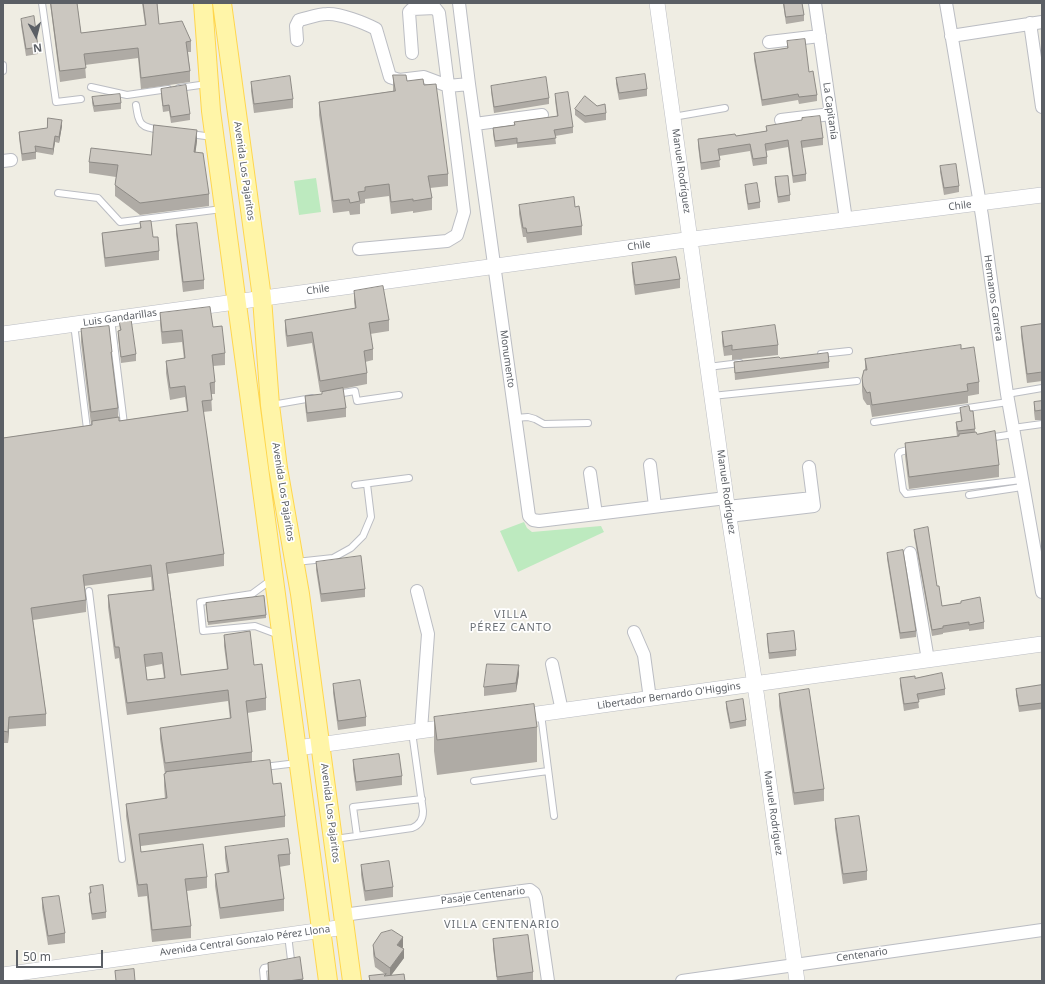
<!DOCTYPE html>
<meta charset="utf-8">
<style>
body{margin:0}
#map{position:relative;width:1045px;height:984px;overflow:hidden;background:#efede3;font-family:"Noto Sans",sans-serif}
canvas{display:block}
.frame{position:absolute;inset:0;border:4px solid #5b5f65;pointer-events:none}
.north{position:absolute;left:16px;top:16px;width:40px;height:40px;-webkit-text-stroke:3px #fff;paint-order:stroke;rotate:173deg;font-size:11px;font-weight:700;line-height:16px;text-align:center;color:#5b5f65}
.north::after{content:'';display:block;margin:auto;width:14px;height:18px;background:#5b5f65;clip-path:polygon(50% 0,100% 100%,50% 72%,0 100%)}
.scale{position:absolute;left:16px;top:950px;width:87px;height:18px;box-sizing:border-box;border:2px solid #5b5f65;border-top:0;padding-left:5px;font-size:12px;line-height:14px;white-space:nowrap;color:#5b5f65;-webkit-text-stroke:3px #fff;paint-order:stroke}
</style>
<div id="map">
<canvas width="1045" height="984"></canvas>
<div class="frame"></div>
<div class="north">N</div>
<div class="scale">50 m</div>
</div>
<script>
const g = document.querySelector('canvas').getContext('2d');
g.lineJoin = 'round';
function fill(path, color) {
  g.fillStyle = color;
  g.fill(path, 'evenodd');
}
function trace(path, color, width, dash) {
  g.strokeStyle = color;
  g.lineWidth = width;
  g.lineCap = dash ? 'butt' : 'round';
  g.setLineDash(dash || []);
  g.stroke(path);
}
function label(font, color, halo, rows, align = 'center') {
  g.font = font + ' "Noto Sans",sans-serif';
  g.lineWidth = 3.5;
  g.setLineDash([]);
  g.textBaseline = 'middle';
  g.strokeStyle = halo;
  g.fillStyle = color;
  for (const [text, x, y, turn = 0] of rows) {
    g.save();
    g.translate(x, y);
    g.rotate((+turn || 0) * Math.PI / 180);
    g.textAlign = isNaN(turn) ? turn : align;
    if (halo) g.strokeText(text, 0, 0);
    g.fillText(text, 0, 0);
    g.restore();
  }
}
fill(new Path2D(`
 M316,178L321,212L299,215L294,181Z
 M524,522L527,528L532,532L601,526L604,532L518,572L500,531Z`), '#bdeabf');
const service = new Path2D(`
 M42,3L56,102L81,99
 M3,65V71
 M91,87L127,95L168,89
 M179,88L207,84
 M136,105C139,125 140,127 161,130
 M673,117L725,108
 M190,134L213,137
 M58,193L98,198L120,222L222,209
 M111,319L124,424H121
 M74,324L87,429L92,428
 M821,354L849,351
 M708,367L740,363
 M337,394L355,391L357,401L399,395
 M1007,394L1042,388
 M712,396L857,381
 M272,405L312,398
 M515,418L528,417L535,419L544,424L588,423
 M874,422L1008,402
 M1013,428L1042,424
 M988,438L1014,434
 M911,449L900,452L898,455L903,490L906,494L1021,480
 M355,485L409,478
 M969,495L1022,487
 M296,562L333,558L351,548L363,536L371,517L367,484
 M271,580L252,594L200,602L203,631L255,626L279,635
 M89,591L122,859
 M541,714L554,816
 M264,767L297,763
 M474,781L548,771
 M357,836L353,807L422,799
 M335,839L412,828C420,825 423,819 423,811L412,732
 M288,935L291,960L288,964
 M264,981L263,970L264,968L275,966`);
const minor = new Path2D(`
 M459,3L469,84L529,516L533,520L539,521L726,498
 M815,3L846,220
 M946,3L982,216L1007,394L1042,592
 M1030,23L1042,107
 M951,36L1042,22
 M297,40L296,26L299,20C308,18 318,14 327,14C339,13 365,23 376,29L390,77L399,80L424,77L448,86L469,84
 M769,42L820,36
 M781,120L831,114
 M475,124L542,115
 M3,161L11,160
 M359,249L447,241L457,235L464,212L439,13L435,8L412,9L409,12L412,53
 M650,465L655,506
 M590,473L596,514
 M727,507L813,498
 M729,516L814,506L809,467
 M910,553L928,660
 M417,591L428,634L421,730
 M634,632L644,655L650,699
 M552,664L562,711
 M343,915L530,890L534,893L536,898L548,981
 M682,981L1042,930`);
const tertiary = new Path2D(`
 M657,3L726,498L755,685L797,981
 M3,334L678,241L1042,195
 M516,717L1042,644
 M297,748L455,726
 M3,975L345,927`);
const primary = new Path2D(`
 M203,3L211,111L328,981
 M222,3L262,298L270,405L278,468L300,594L352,981`);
trace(service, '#bbbdc3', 8);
trace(minor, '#bbbdc3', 14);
trace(tertiary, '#bbbdc3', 16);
trace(primary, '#ffd64c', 20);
trace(service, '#fff', 6);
trace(minor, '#fff', 12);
trace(tertiary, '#fff', 15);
trace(primary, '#fff5a8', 18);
fill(new Path2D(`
 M50,3H77L81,33L145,25L142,3H157L159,24L191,41V52H188L190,71V82L141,89L138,58L85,65L86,78L60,82Z
 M783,3H802L804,15V21L786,24Z
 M21,19L38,47V54L26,56L21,25Z
 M787,41L809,72L817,95V101L799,104L798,100L762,106L754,60V53L787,48Z
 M393,75L407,81L424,85L448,174V186L430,188L432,198V210L413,213V211L391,214L389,196L365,199V203L360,204V214L350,215L349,211L333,213L319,115V102L393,91Z
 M616,78L647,89V96L619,100L616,84Z
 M251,82L293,99V108L254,113L251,91Z
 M491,86L549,98V104L494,113L491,92Z
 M161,89L190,114V120L171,123L169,111L163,112L161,95Z
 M555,94L573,127V133L555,136L556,144L517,148V144L495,147L493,134V128L514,125V122L557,116L555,100Z
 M92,97L121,103V109L94,112L92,103Z
 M575,109L606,113V120L585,123L575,115Z
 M62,126L59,143L55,142L53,155L36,152V159L22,161L19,138V132Z
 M766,126L823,138V145L802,148L806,174V181L793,183L788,147L766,151L767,157V164L753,166L750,151L719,156L720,167L701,170L698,146V139L736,136L766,131Z
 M197,141L195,152L209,194V206L140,215L115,196V185L116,177L89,173V162L151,155Z
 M940,166L959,186V192L944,195L940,172Z
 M775,177L790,195V201L778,203L775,183Z
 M745,185L760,202V208L748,210L745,191Z
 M519,205L575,207L582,226V235L527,243L526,237H523L519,214Z
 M140,222L153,237L159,251V260L105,267L102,241V233L140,228Z
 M176,225L204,280V289L183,292L176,234Z
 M632,263L680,279V288L635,295L632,272Z
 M354,291L389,320V331L370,334L373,349V360L365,362L367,373V384L342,389L346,408V417L307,422L305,406V396L322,394V392H320L312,343L287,347L285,331V320L355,309L354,302Z
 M160,313L213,327L225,353V365L213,366L215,382V394H211L212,411L203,412L224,554V566L168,574L181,675L227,669L224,646V635L254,665L266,698V710L247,713L252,752V762L273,784L285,816V827L141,846V852L207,877V888L187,891L191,926V938L152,942L147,896L138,897L126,816V804L165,799L164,786V774H165L160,739V728L230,719L228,701L127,715L119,658L115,659L108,607V595L152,590L151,577L84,586L86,600V612L33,620L46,714V726L9,729L8,743H3V438L92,425V424H91L81,342V329L112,352V363L118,408V418L119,421L187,411L185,397L170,400L166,373V361L184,359L182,342L162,344L160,324ZM162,664L164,678L147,680L146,667Z
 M119,321L136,354V361L121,363L118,337V331H120Z
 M1042,324V381L1027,383L1021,336V327Z
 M722,332L778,345V355L732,360V355L724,356L722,342Z
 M961,349L979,382V394L968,396V403L872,417L870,405H867L863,399L862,391V378L865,370V359Z
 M780,358L829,362V368L735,380L734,362Z
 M1042,401V420H1035L1034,412V402Z
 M960,408L970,411L975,429V432L999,465V477L909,489L905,456V443L957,436L956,428V422L961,421Z
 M914,530L937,586L942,606L961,603V601L984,622V629L969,631V629L943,633V634L932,636L914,536Z
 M887,553L916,631V637L900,639L887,559Z
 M316,562L365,589V597L321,602L316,570Z
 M206,603L266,615V618L208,625Z
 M767,634L796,650V656L769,659L767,641Z
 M519,674L516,692L484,696V687Z
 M900,678H915L945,689V695L918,700L919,708L904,711L900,685Z
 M333,684L366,717V726L338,730L333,693Z
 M1042,685V709L1019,712L1016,695V689Z
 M779,694L824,789V801L794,805L779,706Z
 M726,702L746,720V726L730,729L726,708Z
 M434,717L537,727V762L437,775L434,751Z
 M353,760L402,776V785L356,791L353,769Z
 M835,819L867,871V880L843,884L835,828Z
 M225,847L290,854V865L279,867L284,899V911L220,919L215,886V874L227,873L225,858Z
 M361,865L393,887V897L365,901L361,875Z
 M90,887L106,912V918L92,920L89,900V893H90Z
 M42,898L65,933V943L48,945L42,908Z
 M493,939L533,972V981H497L493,948Z
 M373,945L403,947L402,948L404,958L391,975L405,981H369V976L385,974L375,967L373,954Z
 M268,963L303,979V981H268Z`), '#afaba5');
fill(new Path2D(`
 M62,120V126L59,143V137Z
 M197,130V141L194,164V152Z
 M55,136V142L53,155V149Z
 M519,665V674L516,692V683Z
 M9,717V729L8,743V732Z
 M403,937V947L397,954V945Z
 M404,949V958L390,977V968Z`), '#8e8b86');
const building = new Path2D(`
 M51,3H77L81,33L146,25L143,3H157L159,24L182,21L191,41L186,42L190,71L141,78L138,48L84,54L86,68L60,71Z
 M784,3H802L804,15L786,17Z
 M34,16L38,47L26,49L21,19Z
 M805,39L809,72L813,71L817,95L799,97L798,94L762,100L754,53L788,48L787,41Z
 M645,74L647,89L619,93L616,78Z
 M393,75H406L407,81L423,79L424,85L436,84L448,174L428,176L432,198L413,201V199L391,202L389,184L365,187V191L358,192L360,201L350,203L349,199L333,201L319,102L395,91Z
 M290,76L293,99L254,104L251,82Z
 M546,77L549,98L494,107L491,86Z
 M186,85L190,114L171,117L169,105L163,106L161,89Z
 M568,92L573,127L554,130L556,138L517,143V138L495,141L493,128L515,125L514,122L558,116L555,94Z
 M120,94L121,103L94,106L92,97Z
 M585,96L597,106L605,104L606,113L585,116L575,109Z
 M820,116L823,138L801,141L806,174L793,176L788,140L765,144L767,157L753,159L750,144L718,149L720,160L701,163L698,139L735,134L736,136L767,131L766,126L802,120V118Z
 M48,118L62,120L59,137L55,136L53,149L35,146L36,152L22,154L19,132L47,128Z
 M154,125L197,130L194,152L203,153L209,194L140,203L115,185L118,165L89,162L91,148L151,155Z
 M956,164L959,186L944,188L940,166Z
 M788,176L790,195L778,197L775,177Z
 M757,183L760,202L748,204L745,185Z
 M574,197L575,207L579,206L582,226L527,233L526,228H523L519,205Z
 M151,221L153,237H158L159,251L105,258L102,233L141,228L140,222Z
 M197,223L204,280L183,282L176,225Z
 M676,257L680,279L635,285L632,263Z
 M383,286L389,320L369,323L373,349L364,351L367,373L320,381L312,332L287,336L285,320L356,308L354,291Z
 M210,307L213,327L222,326L225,353L212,355L215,382L210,383L212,400L202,401L224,554L166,563L181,675L228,669L224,635L250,631L254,665L262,664L266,698L246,701L252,752L165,763L160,728L231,718L228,690L127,703L119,647H115L108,595L154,590L151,565L83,575L86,600L31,608L46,714L9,717L8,732L3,731V438L92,425V421L119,417V421L188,411L185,386L170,388L166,361L185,358L182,330L162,332L160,313ZM162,653L165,678L147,680L144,655Z
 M131,319L136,354L121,357L118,331L121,330L119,321Z
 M1042,324V372L1027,374L1021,327Z
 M775,325L778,345L732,350V345L724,347L722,332Z
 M109,326L112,352H111L118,408L91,412L81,329Z
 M961,345V349L974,347L979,382L967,384L968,391L872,405L870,392L867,393L863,386L862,378L864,370H867L865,359Z
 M828,353L829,362L735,373L734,362L779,357L780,358Z
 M343,388L346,408L307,413L305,396L322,394V392Z
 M1042,401V410L1035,411L1034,402Z
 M969,406L970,411H973L975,429L958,431L956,422L962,421L960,408Z
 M995,431L999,465L909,477L905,443L959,436V434L976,432L977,434Z
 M928,527L937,586H939L942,606L961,603V601L980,597L984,622L969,625V622L943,626V628L932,630L914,530Z
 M903,550L916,631L900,633L887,553Z
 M361,556L365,589L321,594L316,562Z
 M264,596L266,615L208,622L206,603Z
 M794,631L796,650L769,653L767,634Z
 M487,664L519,665L516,683L484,687Z
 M942,673L945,689L917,694L919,702L904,704L900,678L915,676V678Z
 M360,680L366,717L338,721L333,684Z
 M1042,685V703L1019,706L1016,689Z
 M809,689L824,789L794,793L779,694Z
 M743,699L746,720L730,723L726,702Z
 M534,704L537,727L437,740L434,717Z
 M399,754L402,776L356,782L353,760Z
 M270,760L273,784L281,783L285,816L139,834L141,852L203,844L207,877L185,879L191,926L152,930L147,884L138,885L126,804L167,798L164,774L166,773V772Z
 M859,816L867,871L843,874L835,819Z
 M288,839L290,854L278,855L284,899L220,908L215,874L229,872L225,847Z
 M389,861L393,887L365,891L361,865Z
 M103,885L106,912L92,914L89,893H91L90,887Z
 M59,896L65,933L48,936L42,898Z
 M392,930L403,937L397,945L404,949L390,968L375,957L373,945L381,933Z
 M528,935L533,972L497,977L493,939Z
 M300,957L303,979L288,981H269L268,963Z
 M134,969L135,981H116L115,971Z
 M386,974L384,976L404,974L405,981H370L369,976Z`);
fill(building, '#cbc7c0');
trace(building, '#8e8b86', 1);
label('10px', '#5b5f65', '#fff', [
 ["La Capitanía",830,111,82],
 ["Avenida Los Pajaritos",244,171,82],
 ["Manuel Rodríguez",681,171,82],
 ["Chile",960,206,-7],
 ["Chile",639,246,-8],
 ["Chile",318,290,-8],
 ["Hermanos Carrera",993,298,82],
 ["Luis Gandarillas",120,318,-8],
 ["Monumento",507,359,82],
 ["Avenida Los Pajaritos",283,492,81],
 ["Manuel Rodríguez",726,492,82],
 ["Libertador Bernardo O'Higgins",669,696,-8],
 ["Avenida Los Pajaritos",330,813,83],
 ["Manuel Rodríguez",773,813,82],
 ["Pasaje Centenario",483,896,-7],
 ["Avenida Central Gonzalo Pérez Llona",245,941,-8],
 ["Centenario",862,955,-8]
]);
g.letterSpacing = '1px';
label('11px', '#6c7177', '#fff', [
 ["VILLA",511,615],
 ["PÉREZ CANTO",511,628],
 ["VILLA CENTENARIO",502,925]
]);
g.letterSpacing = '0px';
</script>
